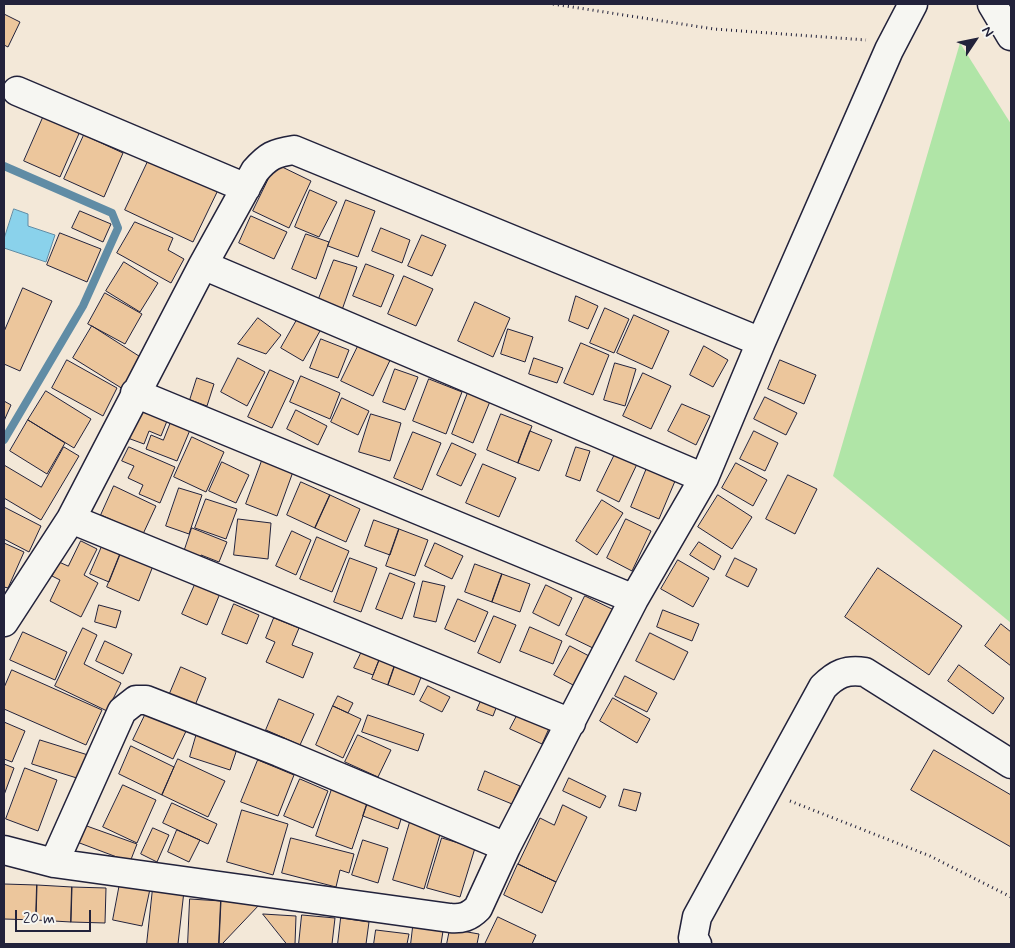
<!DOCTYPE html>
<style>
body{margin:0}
#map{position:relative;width:1015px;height:948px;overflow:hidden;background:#f3e8d8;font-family:Mynerve,sans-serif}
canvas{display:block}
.frame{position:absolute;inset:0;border:5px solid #22223b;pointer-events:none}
.north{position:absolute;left:950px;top:15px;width:50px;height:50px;-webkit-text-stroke:4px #f6f6f2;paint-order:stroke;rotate:56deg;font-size:14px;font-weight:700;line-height:20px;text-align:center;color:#22223b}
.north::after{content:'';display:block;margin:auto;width:18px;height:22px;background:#22223b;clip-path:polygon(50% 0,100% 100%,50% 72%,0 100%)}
.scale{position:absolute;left:15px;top:910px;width:76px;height:22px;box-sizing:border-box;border:2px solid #22223b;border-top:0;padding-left:6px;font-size:15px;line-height:18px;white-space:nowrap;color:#22223b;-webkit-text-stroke:4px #f6f6f2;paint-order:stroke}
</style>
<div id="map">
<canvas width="1015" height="948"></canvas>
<div class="frame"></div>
<div class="north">N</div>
<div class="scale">20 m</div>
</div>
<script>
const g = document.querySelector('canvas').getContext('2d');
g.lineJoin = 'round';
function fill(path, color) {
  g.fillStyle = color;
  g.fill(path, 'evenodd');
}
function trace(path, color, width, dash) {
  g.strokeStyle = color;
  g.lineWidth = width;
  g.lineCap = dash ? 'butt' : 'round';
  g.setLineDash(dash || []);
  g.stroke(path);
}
fill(new Path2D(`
 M960,43L1011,124V623L833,476Z`), '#b0e5a7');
const water = new Path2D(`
 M14,209L28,214V226L55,235L46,262L4,248V239Z`);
fill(water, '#8ad2eb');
trace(water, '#608ca5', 1);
trace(new Path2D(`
 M4,166L112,213L118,228L83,306L4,440`), '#608ca5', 8);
const building = new Path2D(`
 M4,14L20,22L8,47L4,45Z
 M45,113L81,129L60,177L24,161Z
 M84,135L123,153L104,197L64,179Z
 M151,155L219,188L193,242L125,210Z
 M276,164L311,181L289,228L253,211Z
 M310,190L337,202L319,237L295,227Z
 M346,200L375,211L358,257L328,246Z
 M80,211L111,224L103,242L72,228Z
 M251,216L287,232L274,259L239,243Z
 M135,222L173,238L168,250L184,259L171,283L117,253Z
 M381,228L410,240L402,263L372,251Z
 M60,233L101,249L87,282L47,265Z
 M306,234L329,242L316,279L292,269Z
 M422,235L446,245L432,276L408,266Z
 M334,260L357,267L342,310L318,301Z
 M124,262L158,283L140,312L106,291Z
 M366,264L394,275L381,307L353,296Z
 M404,276L433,289L416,326L388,314Z
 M23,288L52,301L20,371L4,364V332Z
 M105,293L142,314L125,344L88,324Z
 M576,296L598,306L588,329L569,321Z
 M475,302L510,318L493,357L458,341Z
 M605,308L629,319L614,353L590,343Z
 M634,315L669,331L652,369L617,353Z
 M258,318L281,335L266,354L238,344Z
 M298,318L320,331L303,361L281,348Z
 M92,326L142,358L123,389L73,358Z
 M508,329L533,337L525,362L501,354Z
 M362,338L393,354L373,396L341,381Z
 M321,339L349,350L338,378L310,368Z
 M581,343L609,355L593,395L564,383Z
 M704,346L728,360L713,387L690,375Z
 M238,358L265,372L247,406L221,392Z
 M534,358L563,368L557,383L529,374Z
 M67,360L117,388L103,416L52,388Z
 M780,360L816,375L804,404L768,389Z
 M615,363L636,369L625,406L604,400Z
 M395,369L418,377L405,410L383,402Z
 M270,370L294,381L272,428L248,417Z
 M643,373L671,386L651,429L623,416Z
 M301,376L340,393L330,419L290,402Z
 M197,378L214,384L207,406L190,400Z
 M429,379L462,392L446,434L413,421Z
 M469,390L491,399L473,443L452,434Z
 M46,391L91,419L74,448L28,420Z
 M765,397L797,413L786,435L754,419Z
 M342,398L369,411L358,435L331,422Z
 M4,401L11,405L4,421Z
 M138,403L169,416L161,436L149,431L144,444L125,437Z
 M682,404L710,416L696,445L668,431Z
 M296,410L327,426L318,445L287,429Z
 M371,414L401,423L390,461L359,452Z
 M501,414L532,426L518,463L487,450Z
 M28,420L65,443L47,474L10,451Z
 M171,422L190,430L177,461L146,449L151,435L163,440Z
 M530,431L552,440L539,471L518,463Z
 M754,431L778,443L765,471L740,459Z
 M413,432L441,443L422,490L394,478Z
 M192,437L224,452L206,492L174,477Z
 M452,443L476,454L461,486L437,475Z
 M64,447L79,456L41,520L4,498V465L41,487Z
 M129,447L175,467L160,503L139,494L143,485L128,478L134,466L122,461Z
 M576,447L590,451L580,481L566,476Z
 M616,452L638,462L619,502L597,491Z
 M263,458L294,469L277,516L246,504Z
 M222,462L249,475L236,503L209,491Z
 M649,463L678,474L659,519L631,507Z
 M736,463L767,480L753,506L722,488Z
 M483,464L516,478L499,517L466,503Z
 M788,475L817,489L795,534L766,519Z
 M301,482L330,495L315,528L287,515Z
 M114,486L156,506L143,534L101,515Z
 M179,488L202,495L189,534L166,526Z
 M330,495L360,509L346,542L315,528Z
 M718,495L752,517L732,549L698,527Z
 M206,499L237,509L226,539L195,528Z
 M602,500L623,513L597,555L576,541Z
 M4,507L41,526L29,552L4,539Z
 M238,519L271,523L268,559L234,555Z
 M626,519L651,531L632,571L607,558Z
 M374,520L399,529L390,555L365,546Z
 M192,528L227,542L219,562L201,555L198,561L183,555Z
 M399,529L428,540L415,576L386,566Z
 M292,531L311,540L296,575L276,566Z
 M317,537L349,551L332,592L300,579Z
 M81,541L97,549L84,575L98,583L81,617L50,601L60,580L52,576L59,562L68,566Z
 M699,542L721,556L714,570L690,555Z
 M4,543L24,552L8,588L4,587Z
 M435,543L463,556L452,579L425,566Z
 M103,544L121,552L109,582L90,574Z
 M121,552L153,566L139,601L107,587Z
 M350,558L377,568L361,612L334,602Z
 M735,558L757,569L748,587L726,576Z
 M678,560L709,578L693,607L661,589Z
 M475,564L502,574L492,602L465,592Z
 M878,568L962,626L929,675L845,617Z
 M390,573L415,583L402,619L376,609Z
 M502,574L530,584L520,612L492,602Z
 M197,580L221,591L207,625L182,614Z
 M423,581L445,586L436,622L414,617Z
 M546,585L572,598L559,626L533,613Z
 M585,596L614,610L595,649L566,635Z
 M458,599L488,612L475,642L445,629Z
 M234,604L259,615L247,644L222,634Z
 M99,605L121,611L116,628L95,622Z
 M663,610L699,624L692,641L657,627Z
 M494,616L516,625L500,663L478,653Z
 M274,618L299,628L292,645L313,653L303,678L266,662L275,642L266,638Z
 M1001,624L1011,632V666L985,646Z
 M530,627L562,641L553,664L520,651Z
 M83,628L97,635L84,664L121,683L107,711L55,686Z
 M23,632L67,652L55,680L10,660Z
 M650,633L688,652L674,680L636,661Z
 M105,641L132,654L123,674L96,661Z
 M570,646L591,657L575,686L554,675Z
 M364,647L382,653L373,675L354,668Z
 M382,653L397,659L388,685L372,679Z
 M397,659L424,670L414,695L388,685Z
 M959,665L1004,698L993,714L948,681Z
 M181,667L206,678L194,708L168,698Z
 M12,670L102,710L86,745L4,709V688Z
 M625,676L657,693L647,712L615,696Z
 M428,686L450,697L442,712L420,701Z
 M486,689L501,695L493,716L477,710Z
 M338,696L353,703L348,713L333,706Z
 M613,698L650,719L637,743L600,721Z
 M279,699L314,714L300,745L266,730Z
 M333,706L361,719L343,758L316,745Z
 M520,710L551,724L542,744L510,729Z
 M147,711L187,729L173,759L133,740Z
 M368,715L424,734L418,751L362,732Z
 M4,722L25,731L12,762L4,759Z
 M199,726L240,740L230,770L190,757Z
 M358,735L391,750L378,777L345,762Z
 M40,740L88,755L80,779L32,764Z
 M131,746L174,767L162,795L119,774Z
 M934,750L1011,795V847L911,790Z
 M178,759L225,781L208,817L162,795Z
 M258,760L294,775L278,816L241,802Z
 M4,764L14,768L4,795Z
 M25,768L57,780L38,831L6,819Z
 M485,771L520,786L512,804L478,790Z
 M569,778L606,796L600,808L563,791Z
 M300,779L328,791L313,828L284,816Z
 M334,783L370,795L352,849L316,836Z
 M123,785L156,800L137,843L103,827Z
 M624,789L641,793L636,811L619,806Z
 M172,803L217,824L208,844L163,823Z
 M367,804L402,816L398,829L363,816Z
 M563,805L587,817L556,882L518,864L540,818L554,825Z
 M242,810L288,824L273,875L227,862Z
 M410,822L441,831L424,889L393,880Z
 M84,825L137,844L130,862L77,842Z
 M153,828L169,835L157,862L141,854Z
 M177,830L200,840L189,862L168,852Z
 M291,838L354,854L349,873L340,870L336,887L282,873Z
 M442,838L475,848L460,897L427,888Z
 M363,840L388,848L378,883L352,875Z
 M518,864L556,882L542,913L504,895Z
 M120,883L150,889L142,926L113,920Z
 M4,884L37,885L36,920L4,919Z
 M37,885L72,887L71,922L36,920Z
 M72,887L106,888L105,923L71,922Z
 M153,888L184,891L178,944H147Z
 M190,899L221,901L219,944H188Z
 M221,901L260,904L222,944H219Z
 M263,914L296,916L295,944H287Z
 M302,915L335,918L332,944H299Z
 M498,917L536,935L532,944H485Z
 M341,918L369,922L366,944H338Z
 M413,927L443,931L441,944H411Z
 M450,929L479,934L477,944H447Z
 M376,930L409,934L407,944H374Z`);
fill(building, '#ecc69c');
trace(building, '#22223b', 1);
const minor = new Path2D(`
 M992,4L1011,36
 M17,91L246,188
 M203,265L704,478
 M135,393L634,599
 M71,519L571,723
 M4,622L71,519L203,265L255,171C268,156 274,153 294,150L761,342
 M4,850L54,863L450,918C462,919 469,917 478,908L506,847L634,599L704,478L761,342L889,50L913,4
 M54,863L122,711L136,700H146L279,752L506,847
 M697,944L693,938L697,917L823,687C836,674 846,669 865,672L1011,764`);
trace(minor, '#22223b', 31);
trace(new Path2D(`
 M553,4L714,29L866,40
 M790,801L930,856L1011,897`), '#22223b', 3, [1, 4]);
trace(minor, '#f6f6f2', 28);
</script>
